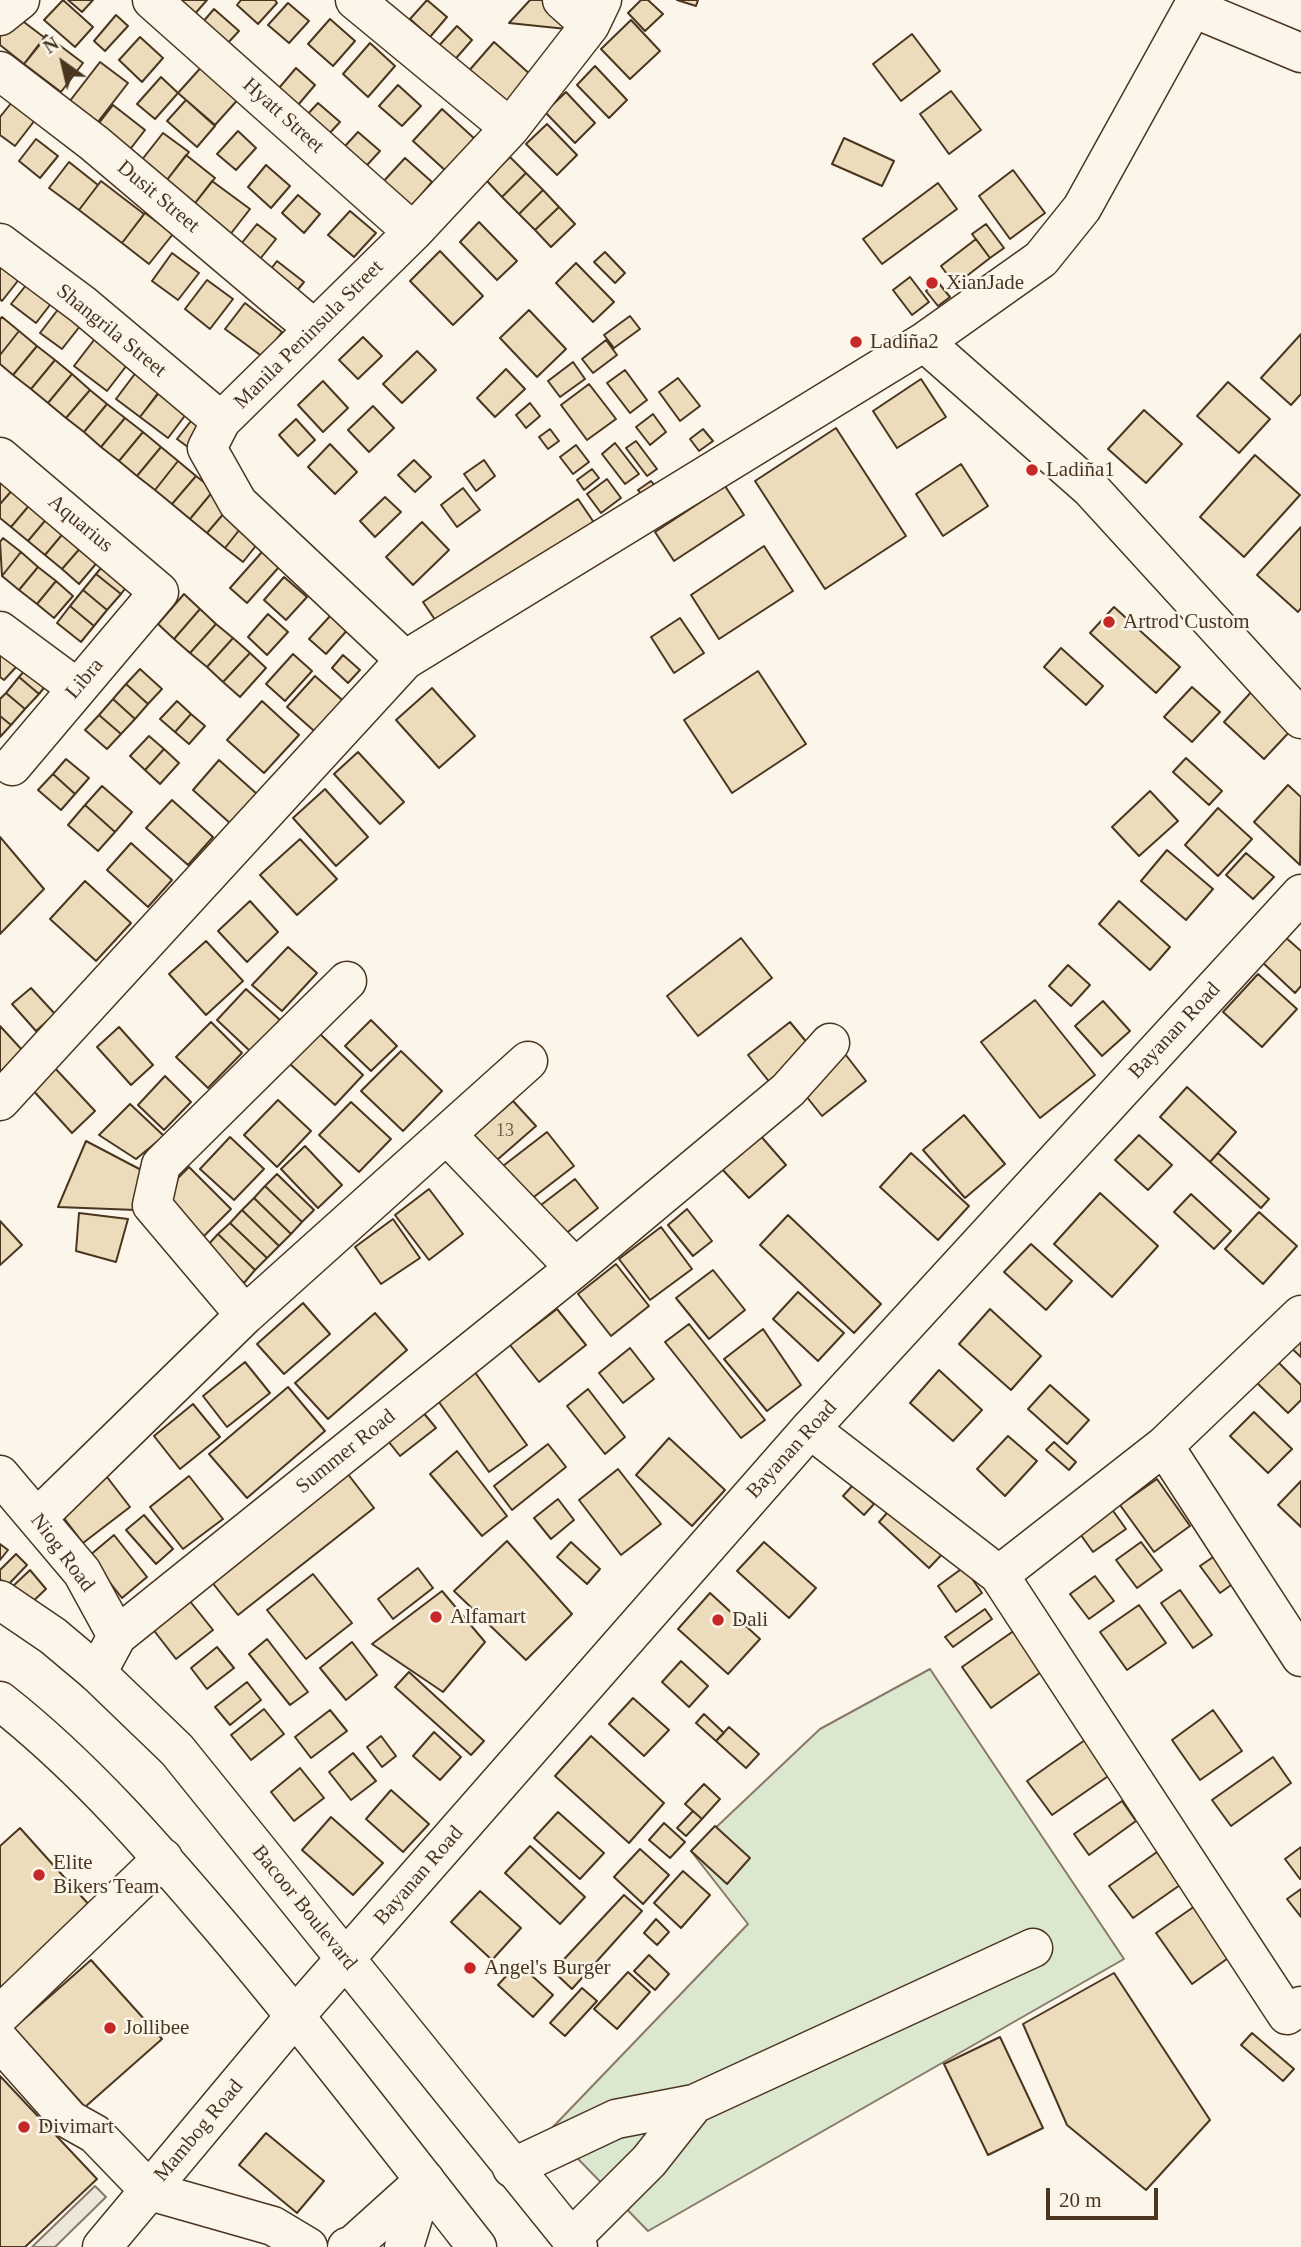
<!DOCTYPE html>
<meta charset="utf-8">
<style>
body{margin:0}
#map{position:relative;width:1301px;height:2247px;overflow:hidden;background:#fbf6e9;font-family:Georgia,serif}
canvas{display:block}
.north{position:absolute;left:28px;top:28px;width:70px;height:70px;-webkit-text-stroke:5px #fbf6e9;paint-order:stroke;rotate:326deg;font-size:19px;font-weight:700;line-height:28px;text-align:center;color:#4a3520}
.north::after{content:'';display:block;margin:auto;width:24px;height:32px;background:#4a3520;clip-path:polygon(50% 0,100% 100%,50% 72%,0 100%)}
.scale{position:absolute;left:1046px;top:2188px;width:112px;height:32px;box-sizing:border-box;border:4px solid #4a3520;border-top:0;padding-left:9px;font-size:21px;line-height:24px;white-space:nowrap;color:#4a3520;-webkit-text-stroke:5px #fbf6e9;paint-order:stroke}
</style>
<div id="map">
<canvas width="1301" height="2247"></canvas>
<div class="north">N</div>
<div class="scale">20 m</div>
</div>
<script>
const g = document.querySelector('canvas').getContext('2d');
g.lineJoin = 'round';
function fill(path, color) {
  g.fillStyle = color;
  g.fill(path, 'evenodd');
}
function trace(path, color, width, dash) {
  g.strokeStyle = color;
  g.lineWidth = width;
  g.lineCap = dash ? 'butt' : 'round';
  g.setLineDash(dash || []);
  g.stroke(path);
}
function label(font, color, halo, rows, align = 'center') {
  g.font = font + ' Georgia,serif';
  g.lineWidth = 5;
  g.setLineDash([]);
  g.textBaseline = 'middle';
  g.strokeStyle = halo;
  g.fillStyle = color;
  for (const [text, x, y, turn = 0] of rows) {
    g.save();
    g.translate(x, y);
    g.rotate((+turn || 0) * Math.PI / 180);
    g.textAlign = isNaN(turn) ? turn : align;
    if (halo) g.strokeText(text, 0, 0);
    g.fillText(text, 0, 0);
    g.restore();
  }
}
const green = new Path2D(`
 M930,1669L1124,1959L648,2231L550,2130L748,1924L691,1851L820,1729Z`);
fill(green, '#dce7d0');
trace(green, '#887966', 2);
const parking = new Path2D(`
 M95,2186L106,2197L55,2247H32Z`);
fill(parking, '#ede7d9');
trace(parking, '#887966', 2);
const building = new Path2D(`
 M63,0L93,27L75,47L44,20Z
 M68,0H93L82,12Z
 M177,0H207L186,24Z
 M241,0H275L277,3L258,24L237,5Z
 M427,0L447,17L430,37L410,19Z
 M530,0H542L576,30L509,23Z
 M641,0H648L663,14L645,31L628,13Z
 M677,0H698L696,6Z
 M288,3L309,21L289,43L268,25Z
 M214,9L239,31L226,45L202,23Z
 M12,13L45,38L24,64L0,45V28Z
 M116,15L128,26L105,51L94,41Z
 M330,19L355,41L333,66L308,44Z
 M631,20L660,51L630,79L601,49Z
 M457,26L472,40L451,64L435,50Z
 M912,34L940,71L901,101L873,64Z
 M46,35L83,63L61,92L24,64Z
 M140,37L163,58L142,82L119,60Z
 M494,42L531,75L504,106L467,73Z
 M370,43L395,66L368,97L343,74Z
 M100,62L128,83L94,127L66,106Z
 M205,63L242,95L215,125L178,93Z
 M595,66L627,100L609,118L577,85Z
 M296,68L315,85L298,105L279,88Z
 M161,77L178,93L155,119L137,104Z
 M398,85L421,106L402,126L379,106Z
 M951,91L981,130L949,154L920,114Z
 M566,92L595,123L575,143L545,112Z
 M186,100L215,126L197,147L167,121Z
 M12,102L35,120L15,146L0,135V117Z
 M318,103L340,122L327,136L305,117Z
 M113,105L145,130L121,161L89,136Z
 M442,109L476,140L447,172L413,141Z
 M547,124L577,155L557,175L526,144Z
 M238,131L256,148L236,170L217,154Z
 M358,132L380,151L357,176L335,157Z
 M163,133L189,152L163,185L137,166Z
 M844,138L894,161L882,186L832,164Z
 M36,139L58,156L40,178L19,161Z
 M186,155L215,178L192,207L163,185Z
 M510,157L526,173L502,197L486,180Z
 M405,158L432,182L410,208L382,183Z
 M69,162L98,185L79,210L49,188Z
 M266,165L290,186L271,208L248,187Z
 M1013,170L1045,213L1010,239L979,196Z
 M526,173L543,190L519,214L502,197Z
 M101,181L144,214L122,243L79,210Z
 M212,181L250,209L229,236L192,207Z
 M938,183L957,209L882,264L863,239Z
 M543,190L559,207L535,230L519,214Z
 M298,195L320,214L304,233L282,213Z
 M559,207L575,224L551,247L535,230Z
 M350,211L376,233L354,257L328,235Z
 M145,213L173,234L149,264L122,243Z
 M479,222L517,261L497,280L460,242Z
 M257,224L276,239L260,259L241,244Z
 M986,224L1004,248L990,258L972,234Z
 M976,239L990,258L955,285L941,266Z
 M440,251L483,296L453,325L410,281Z
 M605,252L625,273L615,283L594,262Z
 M172,253L199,273L178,300L152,281Z
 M0,255L24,273L2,301L0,299Z
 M277,261L304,282L290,299L264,278Z
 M576,263L614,302L593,322L556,283Z
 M35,274L60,292L36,323L11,304Z
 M910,277L929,302L912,315L893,290Z
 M207,280L233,299L210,329L185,309Z
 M937,281L950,297L938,306L926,291Z
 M66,299L88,316L62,349L40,333Z
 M245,303L282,332L263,357L225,329Z
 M529,310L566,349L537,377L500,338Z
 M630,316L640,329L614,348L604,335Z
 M2,317L19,331L0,355V319Z
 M104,327L137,352L107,391L74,366Z
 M19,331L37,346L13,375L0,364V355Z
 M1301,334V394L1291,405L1261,378Z
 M363,337L382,356L358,379L339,360Z
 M606,340L617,355L593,373L582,359Z
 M37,346L55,360L31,389L13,375Z
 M417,351L436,370L402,403L383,384Z
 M55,360L72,374L48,403L31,389Z
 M573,362L585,379L560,397L548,381Z
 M143,363L167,381L140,417L116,399Z
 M506,369L525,389L495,417L477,398Z
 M625,370L647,400L630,413L607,383Z
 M72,374L90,390L66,418L48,403Z
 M678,378L700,406L680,421L659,392Z
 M921,379L946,417L897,448L873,411Z
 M323,381L348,408L323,432L298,405Z
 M1228,382L1270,419L1239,453L1197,416Z
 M166,384L193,405L168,438L140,417Z
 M589,384L616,419L587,440L561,405Z
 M90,390L107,404L84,432L66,418Z
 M530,403L540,416L526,428L516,415Z
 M107,404L125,418L101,447L84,432Z
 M373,406L394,428L369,452L348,430Z
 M1144,410L1182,444L1146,483L1108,449Z
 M198,412L212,423L192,450L177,439Z
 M653,414L666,432L650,445L636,427Z
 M125,418L143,432L119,461L101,447Z
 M296,419L315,440L298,456L279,435Z
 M836,428L906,536L825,589L755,481Z
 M550,429L559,441L548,449L539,437Z
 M703,429L713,441L699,451L690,439Z
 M143,432L161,447L137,476L119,461Z
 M636,441L657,469L647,476L626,448Z
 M615,443L639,474L625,484L602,454Z
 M330,444L357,472L335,494L308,467Z
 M576,445L589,462L573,474L560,457Z
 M161,447L178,461L155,490L137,476Z
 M1255,455L1300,495L1244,557L1200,517Z
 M414,460L431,477L415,492L398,475Z
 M484,460L495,476L476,491L464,474Z
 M178,461L196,476L172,504L155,490Z
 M961,464L988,506L943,536L916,494Z
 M592,469L599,478L584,490L577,480Z
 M0,474L15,487L0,504Z
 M196,476L214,490L190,519L172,504Z
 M607,479L621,498L601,513L587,494Z
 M651,481L655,486L643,496L638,490Z
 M725,486L744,515L674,561L655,532Z
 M15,487L32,502L11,527L0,518V504Z
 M463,488L480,510L457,527L441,505Z
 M214,490L231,505L207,533L190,519Z
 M385,497L401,512L375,537L360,521Z
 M578,499L597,527L442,630L423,602Z
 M32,502L49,516L28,541L11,527Z
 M231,505L248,519L225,548L207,533Z
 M49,516L66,530L45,555L28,541Z
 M248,519L266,533L243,562L225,548Z
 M422,522L449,550L413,585L386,557Z
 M1301,527V608L1298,612L1257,575Z
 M66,530L83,545L62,569L45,555Z
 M3,538L21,552L2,576L0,542Z
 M270,543L287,558L247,603L230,588Z
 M83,545L100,559L79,584L62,569Z
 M764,546L793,591L719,639L691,595Z
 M21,552L38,567L19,590L2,576Z
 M110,557L134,577L121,594L96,574Z
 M38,567L56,581L37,604L19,590Z
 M96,574L121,594L107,610L83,590Z
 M284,577L307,597L286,620L264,600Z
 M56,581L73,596L54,618L37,604Z
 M83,590L107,610L94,626L70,606Z
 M184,594L200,609L174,639L158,624Z
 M342,603L358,618L326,654L309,639Z
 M70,606L94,626L81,642L57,623Z
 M1114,607L1180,667L1156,693L1090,633Z
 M200,609L216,624L190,653L174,639Z
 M268,614L288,632L267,655L248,637Z
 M680,618L704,653L674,673L651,637Z
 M216,624L233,638L207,667L190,653Z
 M233,638L250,653L223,682L207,667Z
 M1061,648L1103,686L1086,705L1044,667Z
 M0,649L18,665L4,680L0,677Z
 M250,653L266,668L240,697L223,682Z
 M293,654L312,671L285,701L266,684Z
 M343,655L360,670L348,683L332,668Z
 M33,661L52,678L39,694L19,677Z
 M140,669L162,689L148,704L126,684Z
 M758,671L806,744L732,793L684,720Z
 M315,676L349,706L321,737L287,707Z
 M19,677L39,694L25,709L6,693Z
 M126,684L148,704L135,719L113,699Z
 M1192,687L1220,712L1192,742L1164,717Z
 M432,688L475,736L439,768L396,720Z
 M1253,690L1294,727L1264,759L1224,722Z
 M6,693L25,709L11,725L0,716V699Z
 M113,699L135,719L121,734L99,715Z
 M177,701L191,714L175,732L160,719Z
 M262,701L299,735L264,773L227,740Z
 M191,714L205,726L189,744L175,732Z
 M99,715L121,734L107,749L85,730Z
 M0,716L11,725L0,737Z
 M149,736L164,749L145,770L130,756Z
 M164,749L179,763L160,784L145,770Z
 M358,752L404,802L380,824L334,774Z
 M1186,758L1222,791L1209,805L1173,772Z
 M66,759L89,778L75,794L53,774Z
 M219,760L257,794L231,824L193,790Z
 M53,774L75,794L61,810L38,790Z
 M1288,785L1301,797L1300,865L1254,822Z
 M102,786L132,812L115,832L85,805Z
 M325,789L368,837L336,866L293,818Z
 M1150,791L1178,821L1139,856L1112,827Z
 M172,800L213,837L188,865L146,828Z
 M85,805L115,832L98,851L68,825Z
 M1218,808L1252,839L1218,876L1185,845Z
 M0,837L44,889L0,934Z
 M300,839L337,879L297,915L260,875Z
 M131,843L172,880L148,907L107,870Z
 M1167,850L1213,889L1186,920L1141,881Z
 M1246,853L1274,877L1253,899L1226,875Z
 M85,881L131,923L96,961L50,919Z
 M250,901L278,932L247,962L218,931Z
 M1119,901L1170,947L1150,970L1099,924Z
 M1284,936L1301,951V986L1295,993L1261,961Z
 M741,938L772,978L698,1036L667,996Z
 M206,941L243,981L206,1015L169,974Z
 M288,947L317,973L282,1011L252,985Z
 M1068,965L1090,985L1071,1006L1049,986Z
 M1258,974L1297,1009L1262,1047L1223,1012Z
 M31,988L55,1014L36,1031L12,1004Z
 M246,989L280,1020L251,1052L217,1020Z
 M1035,1000L1095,1075L1040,1118L981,1042Z
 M1103,1001L1130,1031L1102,1056L1075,1026Z
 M371,1020L397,1046L371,1071L345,1046Z
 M211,1022L242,1053L208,1088L176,1057Z
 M790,1022L813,1050L771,1084L748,1055Z
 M0,1026L23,1051L0,1072Z
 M119,1027L153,1065L131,1085L97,1047Z
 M319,1033L363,1075L335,1105L290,1064Z
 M842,1050L866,1081L822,1116L798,1086Z
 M401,1051L442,1091L403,1131L361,1091Z
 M53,1066L95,1111L72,1133L30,1087Z
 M165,1076L191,1102L164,1130L138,1105Z
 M1187,1087L1236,1132L1210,1162L1160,1117Z
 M278,1100L311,1131L277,1167L244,1135Z
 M513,1101L536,1126L497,1160L474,1135Z
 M351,1102L391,1139L359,1172L319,1135Z
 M130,1104L164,1136L136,1159L99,1135Z
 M964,1115L1005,1164L965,1198L923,1150Z
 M547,1132L574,1166L530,1200L503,1166Z
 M759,1134L786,1165L749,1198L721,1168Z
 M1139,1135L1172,1165L1148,1190L1115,1160Z
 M230,1137L264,1169L234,1200L200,1169Z
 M86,1141L147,1173L136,1210L58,1207Z
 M305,1146L342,1185L318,1208L281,1169Z
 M911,1153L969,1206L938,1240L880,1187Z
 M1218,1153L1269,1199L1261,1208L1210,1162Z
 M189,1167L231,1209L204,1236L162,1194Z
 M277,1174L314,1210L302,1222L265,1186Z
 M575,1179L598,1208L564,1235L541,1205Z
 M265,1186L302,1222L291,1234L254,1198Z
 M429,1189L463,1234L429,1260L395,1215Z
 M1100,1193L1158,1246L1112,1297L1054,1244Z
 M1191,1194L1231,1231L1214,1249L1174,1212Z
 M254,1198L291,1234L279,1246L242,1210Z
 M687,1209L712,1241L693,1256L668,1225Z
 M242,1210L279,1246L267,1258L230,1223Z
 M1259,1212L1297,1246L1263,1284L1225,1249Z
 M79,1213L128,1219L116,1262L76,1251Z
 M788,1215L881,1304L854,1333L760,1245Z
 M393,1219L420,1258L381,1284L355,1247Z
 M0,1221L22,1245L0,1265Z
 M230,1223L267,1258L255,1270L218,1234Z
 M661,1227L692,1269L650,1300L619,1259Z
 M218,1234L255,1270L244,1283L206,1247Z
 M1031,1244L1072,1281L1046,1310L1004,1272Z
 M616,1264L649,1306L611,1336L578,1294Z
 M713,1270L745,1310L709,1339L676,1298Z
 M798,1292L844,1333L818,1361L773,1319Z
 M303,1303L330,1334L284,1374L257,1344Z
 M557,1309L586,1345L539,1382L510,1345Z
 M990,1309L1041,1356L1011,1390L959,1344Z
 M375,1313L407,1350L328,1419L295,1383Z
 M689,1324L765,1420L741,1438L665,1342Z
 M763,1329L801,1385L767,1411L724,1359Z
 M1301,1335V1357L1288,1345Z
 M630,1348L654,1379L623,1403L599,1373Z
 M1276,1360L1301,1385V1400L1288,1413L1255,1381Z
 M245,1362L270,1393L227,1427L203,1396Z
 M939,1370L982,1410L953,1441L910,1403Z
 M474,1371L527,1445L489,1472L436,1398Z
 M1050,1385L1089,1420L1067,1444L1028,1409Z
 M288,1387L325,1431L247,1498L209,1454Z
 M588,1389L625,1437L605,1454L567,1406Z
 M193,1404L220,1437L180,1469L154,1436Z
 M417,1405L436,1428L400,1456L381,1432Z
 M1254,1412L1292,1449L1268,1473L1230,1436Z
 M1008,1436L1037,1461L1005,1496L977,1469Z
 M669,1438L725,1490L692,1526L636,1475Z
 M1054,1442L1076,1462L1069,1470L1046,1450Z
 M548,1444L566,1467L512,1510L494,1486Z
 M457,1451L507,1516L482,1536L430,1474Z
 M344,1469L374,1508L238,1615L207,1576Z
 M618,1469L661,1524L621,1555L579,1500Z
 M189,1476L223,1519L183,1549L150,1507Z
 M107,1477L130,1507L83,1543L60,1513Z
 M1157,1479L1190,1526L1154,1552L1120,1505Z
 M1301,1481V1527L1278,1505Z
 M853,1485L874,1504L864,1515L843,1496Z
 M558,1499L574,1520L551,1539L534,1518Z
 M895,1504L946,1550L929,1568L879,1522Z
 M1111,1508L1126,1529L1093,1552L1078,1531Z
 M144,1515L173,1549L156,1564L126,1530Z
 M114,1535L147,1577L122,1598L89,1556Z
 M507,1541L572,1614L526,1660L454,1591Z
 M571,1542L600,1569L587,1584L557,1557Z
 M764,1542L816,1588L789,1618L737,1571Z
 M1141,1542L1162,1570L1137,1588L1116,1560Z
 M0,1544L8,1550L0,1560Z
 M1219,1553L1238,1580L1220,1593L1200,1566Z
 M16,1554L27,1565L7,1586L0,1579V1570Z
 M964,1567L982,1593L956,1612L938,1586Z
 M418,1568L433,1588L393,1619L378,1599Z
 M30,1570L46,1589L28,1606L11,1588Z
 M313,1574L352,1623L306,1659L267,1610Z
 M1095,1576L1114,1601L1089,1619L1070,1594Z
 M181,1590L213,1630L176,1659L145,1619Z
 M1180,1590L1212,1635L1193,1648L1161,1603Z
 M442,1591L485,1642L443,1692L372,1644Z
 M710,1593L760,1639L728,1674L678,1629Z
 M1139,1605L1166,1643L1127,1670L1100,1632Z
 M985,1609L992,1619L953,1647L945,1637Z
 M1015,1630L1044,1670L991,1708L962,1667Z
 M267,1639L308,1692L290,1705L249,1654Z
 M352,1642L377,1675L346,1700L320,1668Z
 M217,1647L234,1668L207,1689L191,1668Z
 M681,1661L708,1686L689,1707L662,1682Z
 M409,1672L484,1741L471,1755L395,1687Z
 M247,1682L261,1700L230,1725L215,1707Z
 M633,1698L669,1730L644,1756L609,1724Z
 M264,1709L284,1734L251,1760L231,1735Z
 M330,1710L347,1731L311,1758L295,1737Z
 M1213,1710L1242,1751L1200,1780L1172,1740Z
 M704,1714L724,1733L716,1741L696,1723Z
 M729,1727L759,1754L746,1768L716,1741Z
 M434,1732L461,1757L440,1780L413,1756Z
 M1092,1735L1117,1770L1052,1815L1027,1781Z
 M381,1736L396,1756L382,1767L367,1747Z
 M591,1736L664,1803L629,1843L555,1776Z
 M353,1753L376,1781L351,1800L329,1772Z
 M1273,1757L1291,1783L1231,1826L1212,1800Z
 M300,1768L324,1798L294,1821L271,1792Z
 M704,1784L720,1799L702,1819L685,1804Z
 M391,1790L429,1824L403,1852L366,1819Z
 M1122,1801L1136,1821L1089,1855L1074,1834Z
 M693,1811L702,1819L686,1836L677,1828Z
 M558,1812L604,1853L580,1879L534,1838Z
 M331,1817L383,1863L353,1895L302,1850Z
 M664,1823L685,1842L670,1858L649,1840Z
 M715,1826L750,1858L727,1884L691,1851Z
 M20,1828L91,1907L0,1988V1846Z
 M530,1846L585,1897L560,1924L505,1873Z
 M1301,1847V1878L1300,1879L1285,1859Z
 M640,1849L669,1875L643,1904L614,1877Z
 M1157,1852L1180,1885L1133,1918L1109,1886Z
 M683,1871L710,1895L681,1928L654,1903Z
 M1301,1889V1917L1287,1899Z
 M480,1891L521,1928L492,1960L451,1922Z
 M624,1895L642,1911L572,1989L553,1971Z
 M1195,1906L1231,1956L1192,1984L1156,1933Z
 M656,1919L669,1932L657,1945L644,1933Z
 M649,1955L669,1974L655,1990L634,1971Z
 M91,1960L162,2039L85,2107L14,2028Z
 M518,1963L553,1995L533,2017L498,1985Z
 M628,1972L650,1992L617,2029L594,2009Z
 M1114,1973L1210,2120L1146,2190L1067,2125L1023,2024Z
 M582,1988L597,2001L565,2036L550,2023Z
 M1252,2033L1294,2069L1283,2081L1241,2045Z
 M1000,2037L1043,2128L988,2155L944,2064Z
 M0,2076L97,2179L25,2247H0Z
 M266,2133L324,2181L297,2213L239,2165Z`);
fill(building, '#ecdcbc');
trace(building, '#4a3520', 2);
const minor = new Path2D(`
 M152,0L413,232
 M355,0L510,128
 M562,0L590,25
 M1193,8L1301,53
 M0,16L20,0
 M0,71L94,143L313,328
 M0,243L83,305L221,421
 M924,342L1090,488L1301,719
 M0,457L159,592L12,766
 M0,631L77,688
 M405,660L238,503L207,448L221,421L413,232L510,128L590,25L602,0
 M0,1101L405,660L924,342L1041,259L1082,208L1197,0
 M448,1136L575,1268
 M245,1315L152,1205L161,1165L347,981
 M810,1429L999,1575L1287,2015L1301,2006
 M1164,1446L1301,1657
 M0,1475L82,1572L117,1636
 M37,1518L245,1315L528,1061
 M999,1575L1164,1446L1301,1315
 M97,1673L117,1636L575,1268L788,1090L830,1043
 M0,2015L163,1858
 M0,2041L70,2120L95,2134L150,2191L273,2226L308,2247
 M512,2168L616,2119L694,2104L1033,1948
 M571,2239L649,2161L694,2104
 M347,2247L353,2245L425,2180
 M404,2247L424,2182`);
const major = new Path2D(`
 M0,1600L53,1636L97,1673L177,1750L578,2247
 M0,1701C84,1767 153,1847 222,1928C310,2032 393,2140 477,2247
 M102,2247L295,2016L810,1429L1301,894`);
trace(minor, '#4a3520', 41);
trace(major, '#4a3520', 41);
trace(minor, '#fbf6e9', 38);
trace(major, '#fbf6e9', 38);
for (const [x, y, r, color] of [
 [932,283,7,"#c62828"],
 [856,342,7,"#c62828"],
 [1032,470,7,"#c62828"],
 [1109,622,7,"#c62828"],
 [436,1617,7,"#c62828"],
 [718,1620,7,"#c62828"],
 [39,1875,7,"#c62828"],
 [470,1968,7,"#c62828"],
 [110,2028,7,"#c62828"],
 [24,2127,7,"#c62828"]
]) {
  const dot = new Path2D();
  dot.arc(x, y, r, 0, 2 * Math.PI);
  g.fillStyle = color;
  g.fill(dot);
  trace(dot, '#fbf6e9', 2.5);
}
label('18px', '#725f47', null, [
 ["13",505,1131]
]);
label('21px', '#4a3520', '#fbf6e9', [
 ["Hyatt Street",283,116,42],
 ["Dusit Street",158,197,40],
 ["Shangrila Street",111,331,39],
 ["Manila Peninsula Street",309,335,-45],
 ["Aquarius",80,524,40],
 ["Libra",85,679,-50],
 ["Bayanan Road",1175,1031,-47],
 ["Bayanan Road",792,1450,-48],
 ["Summer Road",346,1452,-39],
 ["Niog Road",62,1553,53],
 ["Bayanan Road",419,1876,-49],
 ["Bacoor Boulevard",304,1908,51],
 ["Mambog Road",199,2131,-50]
]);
label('21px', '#4a3520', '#fbf6e9', [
 ["XianJade",946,283],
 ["Ladiña2",870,342],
 ["Ladiña1",1046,470],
 ["Artrod Custom",1123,622],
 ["Alfamart",450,1617],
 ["Dali",732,1620],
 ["Elite",53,1863],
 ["Bikers Team",53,1887],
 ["Angel's Burger",484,1968],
 ["Jollibee",124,2028],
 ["Divimart",38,2127]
], 'left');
</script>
